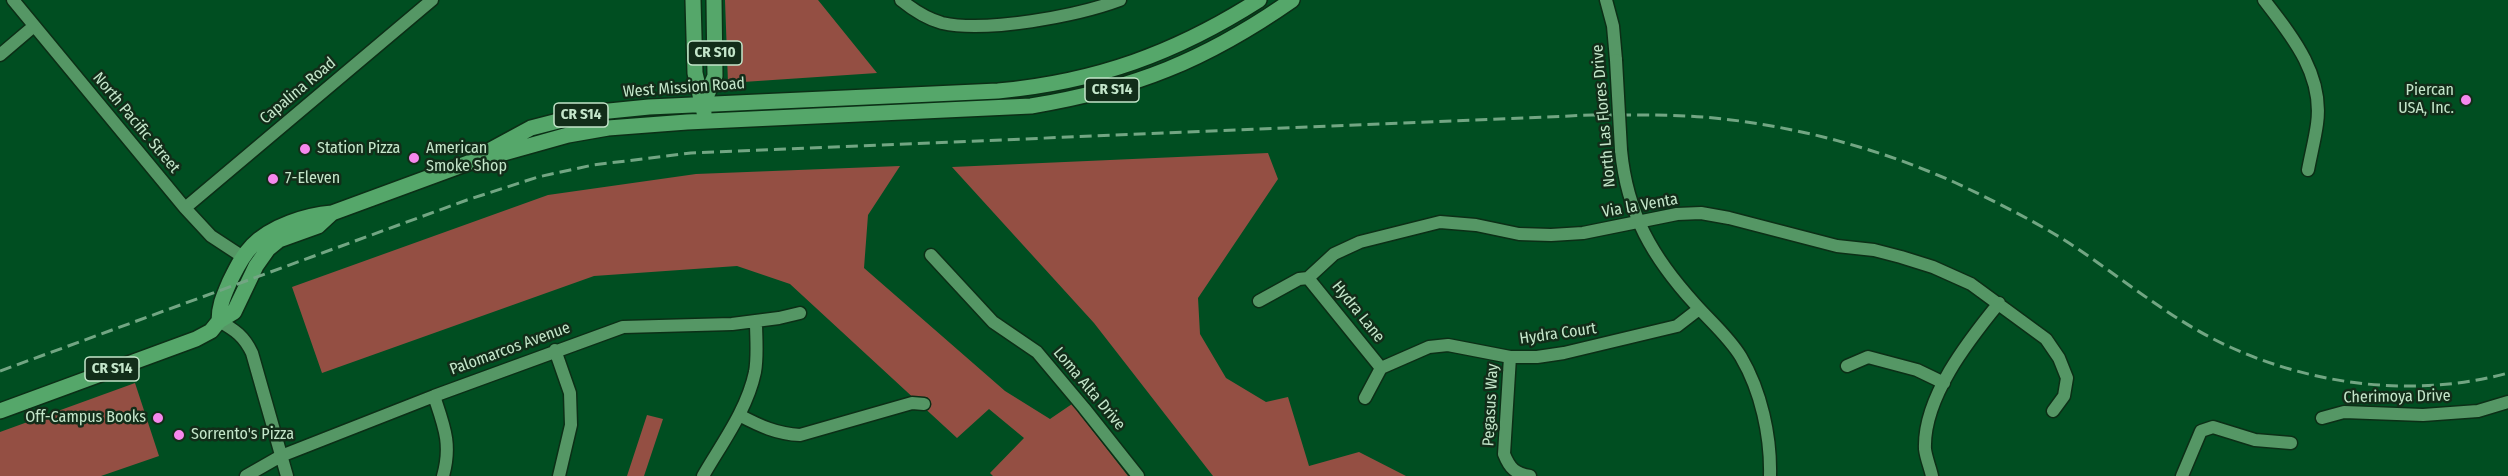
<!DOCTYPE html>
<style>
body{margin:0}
canvas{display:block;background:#004e21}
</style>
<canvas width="2508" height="476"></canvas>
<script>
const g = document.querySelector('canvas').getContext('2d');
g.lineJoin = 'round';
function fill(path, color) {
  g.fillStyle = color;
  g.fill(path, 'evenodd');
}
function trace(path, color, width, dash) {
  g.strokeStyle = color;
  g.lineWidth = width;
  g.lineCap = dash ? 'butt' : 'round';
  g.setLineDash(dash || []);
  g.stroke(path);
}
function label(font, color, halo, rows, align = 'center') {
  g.font = font + ' "Fira Sans Condensed",sans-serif';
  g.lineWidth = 5;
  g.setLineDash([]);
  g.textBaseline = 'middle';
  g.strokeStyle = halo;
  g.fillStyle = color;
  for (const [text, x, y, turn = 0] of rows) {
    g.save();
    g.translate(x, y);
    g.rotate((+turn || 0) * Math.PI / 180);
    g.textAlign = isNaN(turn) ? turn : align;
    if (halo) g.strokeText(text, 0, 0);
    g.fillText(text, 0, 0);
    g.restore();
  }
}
fill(new Path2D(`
 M725,0H818L877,73L728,83Z
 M1268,153L1278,179L1198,298L1200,334L1226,378L1266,402L1288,397L1309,466L1359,452L1406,476H1213L1094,323L952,167Z
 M900,166L868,215L864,268L1005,391L1050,419L1072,404L1128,476H993L990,473L1024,438L989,409L957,438L790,284L737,266L594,276L322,373L292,287L548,195L696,174Z
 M135,383L159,456L101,476H0V432Z
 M647,415L663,419L644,476H627Z`), '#944f43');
const minor = new Path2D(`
 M13,0L185,208L211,236L243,257
 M901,0C912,9 928,19 942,23C986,33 1077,16 1120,0
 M1606,0L1613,26L1616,60
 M2264,0C2292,36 2324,75 2317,124C2315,139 2311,154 2308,170
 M0,55L34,26
 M1621,150C1627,214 1653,258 1695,304C1710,321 1729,337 1741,357C1761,391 1771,436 1770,476
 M185,208L432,0
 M931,255L993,322L1037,352L1084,408L1138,476
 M1308,278L1381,368
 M1259,301L1299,279L1308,278L1334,254L1360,242L1440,222L1476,225L1519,234L1551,235L1583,233L1677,214L1701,213L1729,218L1837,246L1874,250L1901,257L1933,267L1971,284L2046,339L2059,358L2067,378L2064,396L2053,411
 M219,321C235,330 244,336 252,353L287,476
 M555,350L570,393L571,425L559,476
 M1510,357L1504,454C1510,469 1515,473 1530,476
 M1847,366L1868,357L1917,370L1944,383
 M434,396C444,426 452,444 443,476
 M1365,398L1381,368L1429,347L1448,345L1510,357H1537L1564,353L1677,326L1699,309
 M739,415C760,426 777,434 800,435L912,403L924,404
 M2322,418L2344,412L2423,415L2478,411L2508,402
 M246,476L281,456L434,396L623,327L732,324L779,318L800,313
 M703,476C722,443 747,410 755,372C758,356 756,338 756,321
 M1932,476C1930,467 1926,458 1925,449C1923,398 1968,341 1999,303
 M2182,476L2201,431L2213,427L2255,440L2291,443`);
const major = new Path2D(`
 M693,0L695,73L704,112
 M703,104L715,76L714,0
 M483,154L531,128L589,113L649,107L998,91C1096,82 1176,53 1259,0
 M219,321C219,305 224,295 230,281C236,269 242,256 252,246C271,226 307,215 332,213L468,163L568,135L608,128L687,122L1031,106C1134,89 1206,60 1292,0
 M0,411L196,339L211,331L219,321L234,312L256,266L268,249L279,240L318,226L332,213`);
trace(minor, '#0b2f16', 15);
trace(major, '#0b2f16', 18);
trace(minor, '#559765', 12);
trace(major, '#55a76a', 15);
trace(new Path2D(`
 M0,371L467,200L538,177L593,165L691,153L1592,115C1632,115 1674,114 1714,118C1796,126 1881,149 1956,183C1994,201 2033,220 2069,243C2121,277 2172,321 2230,347C2316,386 2416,398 2508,373`), '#72a683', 3, [12, 6]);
const minorBridge = new Path2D(`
 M1616,60L1621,150`);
trace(minorBridge, '#0b2f16', 15, []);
trace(minorBridge, '#559765', 12);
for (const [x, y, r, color] of [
 [2466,100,6,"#f688ed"],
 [305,149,6,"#f688ed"],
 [414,158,6,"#f688ed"],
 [273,179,6,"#f688ed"],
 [158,418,6,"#f688ed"],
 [179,435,6,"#f688ed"]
]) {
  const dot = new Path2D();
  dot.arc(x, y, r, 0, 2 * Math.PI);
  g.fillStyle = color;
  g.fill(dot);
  trace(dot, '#122d19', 2);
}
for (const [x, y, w] of [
 [715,53,54],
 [1112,90,54],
 [581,115,54],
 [112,369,54]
]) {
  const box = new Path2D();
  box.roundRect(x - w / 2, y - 12, w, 24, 4.5);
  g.fillStyle = '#122d19';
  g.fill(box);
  trace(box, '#c4e6ca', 1.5);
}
label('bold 15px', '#c4e6ca', null, [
 ["CR S10",715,53],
 ["CR S14",1112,90],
 ["CR S14",581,115],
 ["CR S14",112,369]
]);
label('16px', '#c4e6ca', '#122d19', [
 ["West Mission Road",684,88,-4],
 ["Capalina Road",298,91,-40],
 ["North Las Flores Drive",1604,116,-95],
 ["North Pacific Street",136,123,50],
 ["Via la Venta",1640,206,-10],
 ["Hydra Lane",1358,312,51],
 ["Hydra Court",1558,334,-8],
 ["Palomarcos Avenue",510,349,-20],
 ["Loma Alta Drive",1089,389,50],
 ["Cherimoya Drive",2397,397,-1],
 ["Pegasus Way",1491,405,-87]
]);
label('16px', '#c4e6ca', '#122d19', [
 ["Piercan",2454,91,"right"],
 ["USA, Inc.",2454,109,"right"],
 ["Station Pizza",317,149],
 ["American",426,149],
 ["Smoke Shop",426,167],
 ["7-Eleven",285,179],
 ["Off-Campus Books",146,418,"right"],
 ["Sorrento's Pizza",191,435]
], 'left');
</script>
